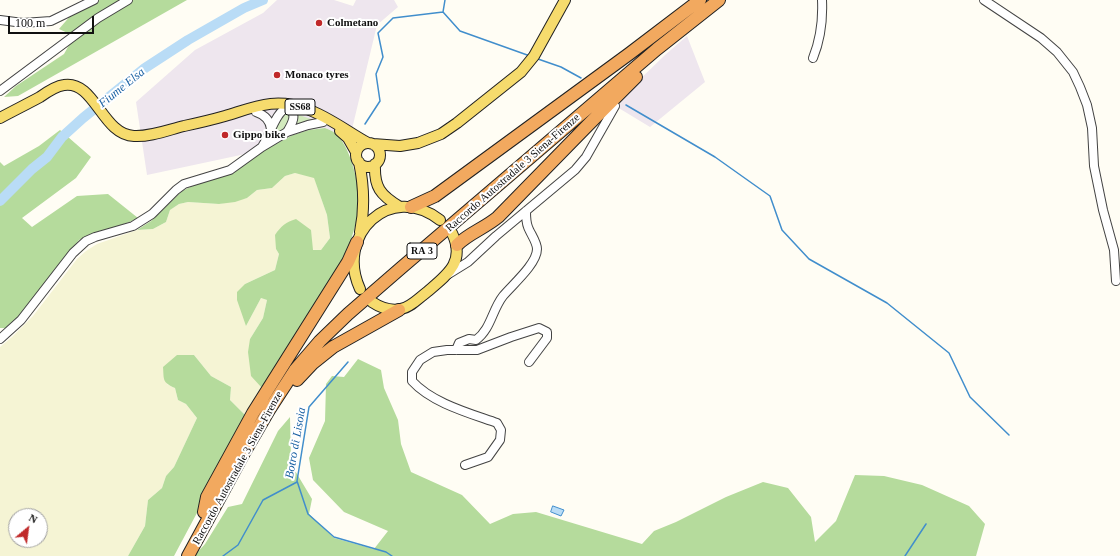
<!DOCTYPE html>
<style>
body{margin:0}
#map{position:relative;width:1120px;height:556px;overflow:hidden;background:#fffdf4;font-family:"Times New Roman",serif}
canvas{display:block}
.north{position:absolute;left:8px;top:508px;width:40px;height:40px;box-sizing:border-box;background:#fff;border:1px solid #9f9f9f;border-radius:50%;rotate:29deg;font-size:11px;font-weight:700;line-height:16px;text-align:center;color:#101010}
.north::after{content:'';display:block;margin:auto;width:14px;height:18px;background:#c02929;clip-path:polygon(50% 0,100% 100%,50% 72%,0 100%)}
.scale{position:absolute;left:8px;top:16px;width:86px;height:18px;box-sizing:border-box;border:2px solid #101010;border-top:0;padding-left:5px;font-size:12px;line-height:14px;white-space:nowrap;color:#101010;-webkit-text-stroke:3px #fff;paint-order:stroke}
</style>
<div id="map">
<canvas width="1120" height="556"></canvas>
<div class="north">N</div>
<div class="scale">100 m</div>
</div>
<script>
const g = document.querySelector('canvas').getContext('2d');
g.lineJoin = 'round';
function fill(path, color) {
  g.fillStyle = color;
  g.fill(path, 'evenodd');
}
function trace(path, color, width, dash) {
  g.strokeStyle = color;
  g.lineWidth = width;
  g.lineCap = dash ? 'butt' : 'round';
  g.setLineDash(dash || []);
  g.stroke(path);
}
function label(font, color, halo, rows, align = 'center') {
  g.font = font + ' "Times New Roman",serif';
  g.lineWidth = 4;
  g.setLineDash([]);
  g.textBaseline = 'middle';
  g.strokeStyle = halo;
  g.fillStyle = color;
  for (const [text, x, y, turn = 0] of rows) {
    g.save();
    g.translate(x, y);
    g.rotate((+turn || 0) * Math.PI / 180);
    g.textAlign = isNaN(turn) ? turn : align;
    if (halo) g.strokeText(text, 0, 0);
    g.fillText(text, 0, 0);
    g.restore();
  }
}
fill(new Path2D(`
 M277,0H334L353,6L356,0H394L398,7L377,25L352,129L339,137L330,130L325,128L309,130L293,135L264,150L147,175L136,102L195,50L263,13Z
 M687,36L705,82L650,127L617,107L632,87L665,55Z`), '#eee6ee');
fill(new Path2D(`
 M295,173L314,177L327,215L330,238L321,250L276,249L279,254L275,270L245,284L246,326L261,298L267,300L263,318L250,339L262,388L246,416L230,400L231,387L211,376L194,355L167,384L175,388L178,400L186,404L197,418L174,467L166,476L162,488L148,500L145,526L128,556H0V347L12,337L33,316L77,259L86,251L97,244L137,230L153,229L166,222L170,210L179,204L188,202L219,204L247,198L257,190L272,188L285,176ZM16,516H40V540H16Z`), '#f5f4d4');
fill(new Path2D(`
 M286,113L290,114L289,124L283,130L271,137L279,119Z
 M296,114L311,119L312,120V122L295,126Z`), '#d2eabd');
fill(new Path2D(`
 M84,0H187L18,96L4,97L16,86L64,54L74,36L59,29Z
 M325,128C330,130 335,132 338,136C351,149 360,187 359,205C358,221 351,238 347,253L262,388L251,376L248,352L250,339L263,318L267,300L261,298L246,326L237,300V292L245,284L275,270L279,254L276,249L275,235C281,226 286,222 296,219L311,230L313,250H321L330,238L327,215L314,178L295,173L285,176L272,188L257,190L247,198L235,202L219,204L188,202L179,204L170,210L166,222L153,229L137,230L151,221L182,191L199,183L233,173L264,150L293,135L309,130Z
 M60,130L91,157L76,178L22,218L32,227L77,196L108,194L138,218C120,228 98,229 79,240L21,314L6,328H0V162L4,166L39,146Z
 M177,355H194L211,376L231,387L230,400L246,416L203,494L198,511L174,556H128L145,526L148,500L162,488L166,476L174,467L197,418L186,404L178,400L175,388C162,382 164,380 163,367Z
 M358,359L381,370L384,388L398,420L401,444L411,472L462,495L490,524L513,514L536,512L642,544L654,531L676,522L726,497L763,482L788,488L811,517L815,542L836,521L855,475L884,476L922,485L969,506L985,524L976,556H194L205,544L228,507L242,504L278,431L290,417L291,464L312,499L309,514L334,538L374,549L388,531L344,512L313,480L309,458L325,421L326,384L332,376L344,377Z`), '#b5db9c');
const water = new Path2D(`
 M553,506L564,510L561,516L551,512Z`);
fill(water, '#b9dcf6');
trace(water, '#418ecc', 1);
trace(new Path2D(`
 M443,12L460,31L530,56
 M538,59L561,67L581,78
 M626,105L715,157L770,196L782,230L809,259L887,303L949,353L970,397L1009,435
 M365,124L380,101L376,74L383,57L378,33L393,18L443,12L445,0
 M348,362L309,407L297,481L308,514L334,537L386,552L392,556
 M223,556L238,545L263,500L297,482
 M905,556L926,524`), '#418ecc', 1.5);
trace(new Path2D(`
 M0,201L32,169L47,157L62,137L83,118L145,68L188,40L244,8L263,0`), '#b9dcf6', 10);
const minor = new Path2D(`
 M984,0L1041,38L1057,52L1073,72L1080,87L1087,105L1092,128L1094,166L1103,210L1114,250L1116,281
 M0,20L23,23L51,21L94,0
 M813,58C821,38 823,21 822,0
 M0,91L98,18L128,0
 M256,112C265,115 270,120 271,129
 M287,132C292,124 298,114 288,107
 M263,145C270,135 276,111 288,107
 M447,275L468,262L496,236L575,170L586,157L615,106
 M0,339L21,320L73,253L86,241L95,237L133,226L152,214L176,190L184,184L230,170L262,147L287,132L308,125L323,122
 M456,350L459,343L469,339L476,340C491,329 492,310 503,296C512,285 537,264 537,249C537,242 530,233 528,227C526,222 526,216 526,211
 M465,465L488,457L500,440L501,430L497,423C469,413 432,403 412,381V372L420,360L433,352L447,350H477L511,337L539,328L547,332V338L529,362`);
const major = new Path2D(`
 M0,118C13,111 27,104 40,97C47,92 56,86 64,85C95,80 102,135 134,136C150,137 168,130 184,126C198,123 211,120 225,116C255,107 275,97 307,109C329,117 348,132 368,143
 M340,131L348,138L356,152
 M356 155a12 12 0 1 1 24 0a12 12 0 1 1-24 0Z
 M373,144L400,146L418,143L441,134L457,123L521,72L534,56L565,0
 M359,162C364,186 365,208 360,232
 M375,164C374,187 380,195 400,207
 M360,289C335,235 390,181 440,220
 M372,302C381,308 391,311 401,309C411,307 419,298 427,292C447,275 466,262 452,233`);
const highway = new Path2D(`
 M411,207L435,196L629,54L700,0
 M457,245C469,233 485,228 498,217L588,125L636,77
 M297,380L313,363L333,347L399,310
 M204,512L207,497L253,413L348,262L357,242
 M188,556L245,451L269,410L295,370L320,341L348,314L401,268L657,49L719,0`);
trace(minor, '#434343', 10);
trace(major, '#212121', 12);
trace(highway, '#212121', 14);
trace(minor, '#fff', 8);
trace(major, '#f6db6d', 10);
trace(highway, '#f2a95f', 12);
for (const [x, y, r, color] of [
 [319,23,4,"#c02929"],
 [277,75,4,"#c02929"],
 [225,135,4,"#c02929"]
]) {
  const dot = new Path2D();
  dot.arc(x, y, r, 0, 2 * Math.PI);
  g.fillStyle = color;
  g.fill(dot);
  trace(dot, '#fff', 1.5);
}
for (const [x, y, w] of [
 [300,107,30],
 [422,251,30]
]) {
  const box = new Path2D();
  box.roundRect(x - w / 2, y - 8, w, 16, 3);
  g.fillStyle = '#fff';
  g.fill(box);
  trace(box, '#101010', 1);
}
label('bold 10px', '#101010', null, [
 ["SS68",300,107],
 ["RA 3",422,251]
]);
label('bold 11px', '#101010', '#fff', [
 ["Colmetano",327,23],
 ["Monaco tyres",285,75],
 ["Gippo bike",233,135]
], 'left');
label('11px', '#101010', '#fff', [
 ["Raccordo Autostradale 3 Siena-Firenze",513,173,-41],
 ["Raccordo Autostradale 3 Siena-Firenze",238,468,-61]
]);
label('italic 12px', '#1960a2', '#fff', [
 ["Fiume Elsa",122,88,-39],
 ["Botro di Lisoia",296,443,-80]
]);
</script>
